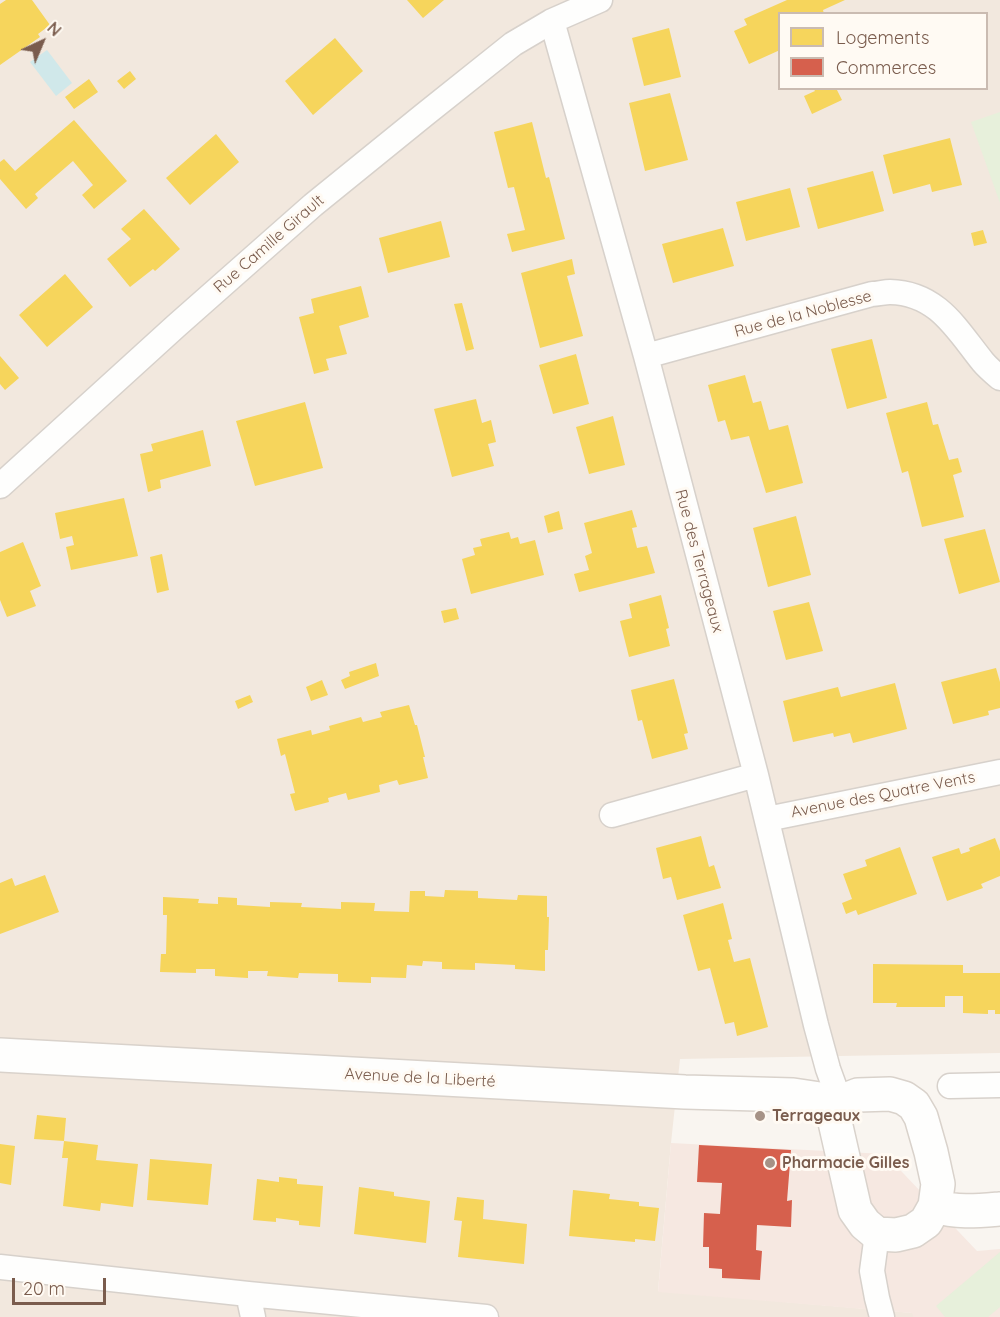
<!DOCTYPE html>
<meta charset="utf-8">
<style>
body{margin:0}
#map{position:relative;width:1000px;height:1317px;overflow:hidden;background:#f9f5f0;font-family:Quicksand,sans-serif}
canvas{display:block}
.legend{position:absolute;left:778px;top:12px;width:210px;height:78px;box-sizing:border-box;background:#fffaf3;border:2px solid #cabbb1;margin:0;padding:8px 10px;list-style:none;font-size:18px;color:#7a5c4d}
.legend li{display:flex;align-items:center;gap:12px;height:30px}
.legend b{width:30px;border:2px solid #cabbb1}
.north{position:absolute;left:12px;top:12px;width:60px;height:60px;-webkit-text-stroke:4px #fffaf3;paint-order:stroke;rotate:44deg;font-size:16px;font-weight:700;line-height:24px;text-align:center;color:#7a5c4d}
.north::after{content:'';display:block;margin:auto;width:21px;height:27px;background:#7a5c4d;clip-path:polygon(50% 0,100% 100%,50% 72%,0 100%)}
.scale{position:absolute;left:12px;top:1278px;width:94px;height:27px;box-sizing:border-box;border:3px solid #7a5c4d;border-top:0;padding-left:8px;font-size:18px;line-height:21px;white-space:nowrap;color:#7a5c4d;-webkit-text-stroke:4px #fffaf3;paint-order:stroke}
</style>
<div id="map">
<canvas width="1000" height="1317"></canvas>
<ul class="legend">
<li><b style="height:16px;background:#f6d55c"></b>Logements</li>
<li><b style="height:16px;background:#d6604d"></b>Commerces</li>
</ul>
<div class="north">N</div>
<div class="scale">20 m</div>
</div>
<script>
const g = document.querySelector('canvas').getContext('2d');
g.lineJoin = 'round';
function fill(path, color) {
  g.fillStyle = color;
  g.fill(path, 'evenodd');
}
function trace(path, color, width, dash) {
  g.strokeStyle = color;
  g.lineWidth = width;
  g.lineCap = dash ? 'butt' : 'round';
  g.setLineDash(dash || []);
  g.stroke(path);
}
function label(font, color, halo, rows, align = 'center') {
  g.font = font + ' Quicksand,sans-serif';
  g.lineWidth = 6;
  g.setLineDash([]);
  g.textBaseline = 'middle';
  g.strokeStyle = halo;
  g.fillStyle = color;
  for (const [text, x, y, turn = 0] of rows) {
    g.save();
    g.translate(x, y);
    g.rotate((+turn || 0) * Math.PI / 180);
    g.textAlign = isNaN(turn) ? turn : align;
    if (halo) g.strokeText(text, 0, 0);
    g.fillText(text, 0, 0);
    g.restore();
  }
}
fill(new Path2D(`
 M0,0H1000V1053L680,1059L671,1143L658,1291L913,1313L914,1317H0ZM780,14H986V88H780Z`), '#f2e8de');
fill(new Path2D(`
 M671,1143L885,1154L977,1251L1000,1249V1317H914L912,1313L658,1292Z`), '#f6e8e1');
fill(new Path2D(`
 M1000,112V203L971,122Z
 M1000,1252V1307L988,1317H945L936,1306Z`), '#e7f0db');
fill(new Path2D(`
 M47,50L72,83L56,96L30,62Z`), '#d0e8ea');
fill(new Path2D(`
 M6,0H32L50,25L38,34L40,37L0,65V4Z
 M407,0H444L423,18Z
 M787,0H845L823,10L824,14H780V50L749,64L734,31L747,25L744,19Z
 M669,28L681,77L644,86L632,38Z
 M335,38L363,71L313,115L285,81Z
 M130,71L136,79L124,89L117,81Z
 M89,79L98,92L74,109L65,97Z
 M813,88H836L842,100L812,114L804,96L815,91Z
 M670,93L688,160L645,171L629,103Z
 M74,120L127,181L94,209L82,195L93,185L73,161L35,194L38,198L26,209L0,179V162L4,159L15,171Z
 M532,122L546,178L549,177L565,239L512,252L507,234L525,230L514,187L508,188L494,132Z
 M216,134L239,162L190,205L166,178Z
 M950,138L962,185L932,192L930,184L893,194L883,155Z
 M873,171L884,211L818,229L807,188Z
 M790,188L800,227L746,241L736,202Z
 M144,209L180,249L155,271L153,269L130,287L107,259L131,239L121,229Z
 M441,221L450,257L388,273L379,238Z
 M723,228L734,266L673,283L662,244Z
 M983,230L987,243L974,246L971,233Z
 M572,259L575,274L567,276L583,336L540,348L521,273Z
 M65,274L93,307L47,347L19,315Z
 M361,286L369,317L339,326L347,354L326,359L329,370L314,374L299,317L314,313L311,299Z
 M462,303L474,349L466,351L454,304Z
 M872,339L887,398L847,409L831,349Z
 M576,354L589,404L553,414L539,365Z
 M0,356L19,378L5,390L0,384Z
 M745,375L753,403L761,401L769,430L788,425L803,483L766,493L749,436L731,440L725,420L718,422L708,385Z
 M476,399L482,423L491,420L496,442L488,444L494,466L452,477L434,409Z
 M305,402L323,468L255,486L236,421Z
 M927,402L933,425L938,424L949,460L958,458L962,472L953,475L964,517L922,527L908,471L902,473L886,413Z
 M613,416L625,465L589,474L576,427Z
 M203,430L211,466L160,480L161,488L148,492L140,454L153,451L151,444Z
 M124,498L138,556L71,570L66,547L74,545L72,536L60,539L55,513Z
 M632,510L637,527L632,528L637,548L647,546L655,573L579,592L574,574L589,570L585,556L592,553L584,523Z
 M559,511L563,529L548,533L544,516Z
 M796,516L811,575L768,587L753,528Z
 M985,529L1000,582L959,594L944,539Z
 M509,532L511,539L518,537L520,544L535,540L544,575L471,594L462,559L475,555L473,548L482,546L480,539Z
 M23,542L41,586L30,591L36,606L7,617L0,600V552Z
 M162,554L169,590L157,593L150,557Z
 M661,595L669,628L666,629L670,646L629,657L620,621L632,618L629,604Z
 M809,602L823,651L786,660L773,611Z
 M456,608L459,619L444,623L441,611Z
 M376,663L379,676L345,689L341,680L350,676L349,672Z
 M996,668L1000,682V708L988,711L989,715L953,724L941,682Z
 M674,679L688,733L684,734L688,749L652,759L642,720L638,721L631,690Z
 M322,680L328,695L311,701L306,687Z
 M895,683L907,729L853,743L850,733L834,737L833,733L793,742L783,701L838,687L841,697Z
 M250,695L253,702L238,709L235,701Z
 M409,705L415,725H417L425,757H423L428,778L399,785L397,780L379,785L380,792L348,800L346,793L328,798L329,802L295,811L290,794L295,793L285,754L281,756L277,739L311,730L312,735L330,730L329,726L361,717L363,722L382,717L380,712Z
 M701,836L709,867L714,865L721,888L677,900L671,877L663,879L656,848Z
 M995,838L1000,851V876L981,884L983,888L947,901L932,857L959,848L961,854L970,851L969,848Z
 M900,847L917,894L858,915L856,910L846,914L842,903L852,899L843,874L867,866L865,860Z
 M45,875L59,912L0,934V883L12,878L15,886Z
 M445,890L478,891V898L517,900L518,895L547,896V917H549L548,950H545V971L515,969V965L475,963V970L442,969V962L423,961L422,966L407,965L406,978L371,977V983L338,982V974L299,973L298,978L267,976L268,971H248V978L215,976V969H196V973L160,972L161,954H166L167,915H163V897L199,899L198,903L218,904V897L237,898V905L270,907V902L302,903L301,907L341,909V902L375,903L374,911L409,912L410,891H425V896L444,897Z
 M723,903L732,939L728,940L734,962L750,958L768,1027L737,1036L734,1022L725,1024L710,968L698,971L683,915Z
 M873,964L963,965V973H1000V1014H995V1010H988V1014L963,1013V996H945V1007H896L897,1003H873Z
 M37,1115L66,1118L64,1141L34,1139Z
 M64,1141L98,1145L96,1160L138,1164L133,1207L101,1203L100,1211L63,1206L68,1158H62Z
 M0,1144L15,1146L11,1185L0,1183Z
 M150,1159L212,1164L208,1205L147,1200Z
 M279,1177L297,1179V1184L323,1186L320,1227L299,1225V1221L276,1218V1222L253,1220L257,1179L279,1182Z
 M359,1187L394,1192V1196L430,1201L426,1243L354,1234Z
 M573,1190L610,1194L609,1199L639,1202V1206L659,1208L655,1241L635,1239V1242L569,1236Z
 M457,1197L484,1200L483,1219L527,1224L524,1264L458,1257L462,1221L454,1220Z`), '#f6d55c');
fill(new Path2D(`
 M699,1145L791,1150L787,1201L792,1200L791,1227L757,1225L756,1250L762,1251L760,1280L722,1278V1269L709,1268V1247H703L704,1213L720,1214L722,1183L697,1182Z`), '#d6604d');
const street = new Path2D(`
 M552,21L646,356L756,775L816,1025L828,1069L840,1102
 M646,356L872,294C878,294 884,292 890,292C938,293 957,330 983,362C988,368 994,373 1000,378
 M0,486L176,326L313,205L424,115L513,44L552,21L600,0
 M612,815L756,775
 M767,819L1000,772
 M950,1086L1000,1085
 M877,1234L872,1271L877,1298L882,1317
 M0,1267L248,1294L486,1317
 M248,1294L253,1317`);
const secondary = new Path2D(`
 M0,1055L685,1092L793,1095L840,1102L858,1095L890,1094L904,1098L914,1105L921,1117L931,1152L938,1184L935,1206L926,1222L913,1231L896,1235L877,1234L865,1224L855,1210L835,1122L840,1102
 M935,1206C958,1213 976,1211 1000,1209`);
trace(street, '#d7d1cb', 27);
trace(secondary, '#d9d2cb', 36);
trace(street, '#fefefd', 24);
trace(secondary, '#fefefd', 33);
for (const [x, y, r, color] of [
 [760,1116,6,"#a69286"],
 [770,1163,6,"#a69286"]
]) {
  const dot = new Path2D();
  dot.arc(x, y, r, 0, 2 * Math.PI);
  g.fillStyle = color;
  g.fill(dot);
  trace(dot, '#fffaf3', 2);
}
label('16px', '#7a5c4d', '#fffaf3', [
 ["Rue Camille Girault",269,244,-41],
 ["Rue de la Noblesse",803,314,-15],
 ["Rue des Terrageaux",699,561,75],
 ["Avenue des Quatre Vents",883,795,-11],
 ["Avenue de la Liberté",420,1078,3]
]);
label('bold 16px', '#7a5c4d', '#fffaf3', [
 ["Terrageaux",772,1116],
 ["Pharmacie Gilles",782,1163]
], 'left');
</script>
